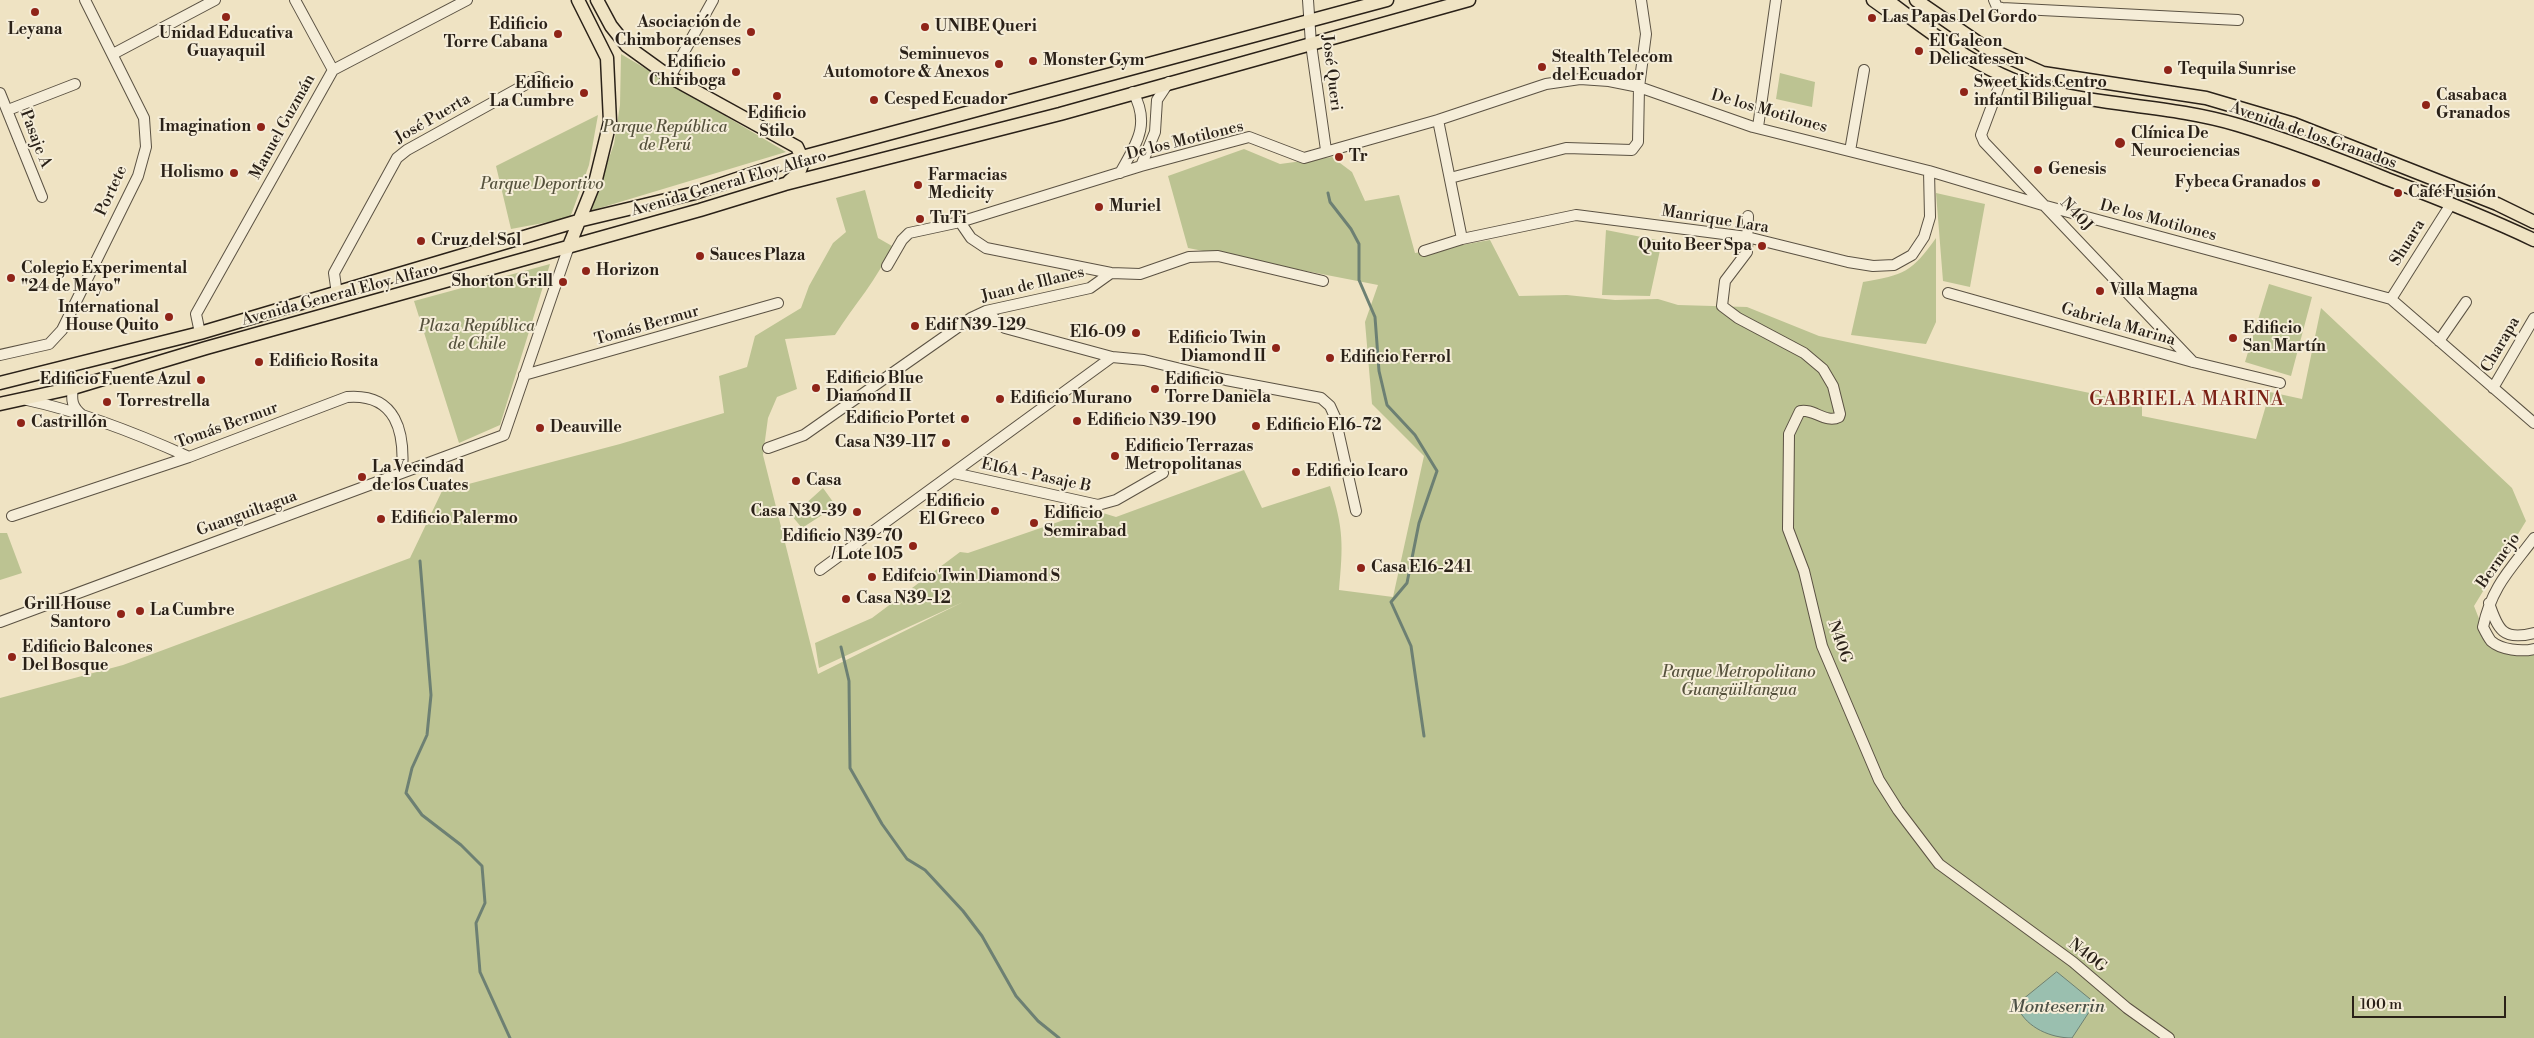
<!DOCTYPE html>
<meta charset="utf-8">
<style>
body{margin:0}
#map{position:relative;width:2534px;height:1038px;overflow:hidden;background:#efe3c3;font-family:"Libre Bodoni",serif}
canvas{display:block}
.scale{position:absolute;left:2352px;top:996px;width:154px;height:22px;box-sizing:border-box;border:2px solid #2a2118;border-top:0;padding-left:6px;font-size:15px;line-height:18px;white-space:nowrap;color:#2a2118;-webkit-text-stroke:4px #f5edd8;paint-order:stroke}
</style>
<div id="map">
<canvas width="2534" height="1038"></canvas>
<div class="scale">100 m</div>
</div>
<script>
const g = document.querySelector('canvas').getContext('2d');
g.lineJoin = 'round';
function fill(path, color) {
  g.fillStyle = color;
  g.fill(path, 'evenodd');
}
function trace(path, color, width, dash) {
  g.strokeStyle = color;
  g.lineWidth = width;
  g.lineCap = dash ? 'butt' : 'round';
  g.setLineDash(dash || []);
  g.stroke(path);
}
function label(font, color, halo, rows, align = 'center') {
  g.font = font + ' "Libre Bodoni",serif';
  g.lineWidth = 4;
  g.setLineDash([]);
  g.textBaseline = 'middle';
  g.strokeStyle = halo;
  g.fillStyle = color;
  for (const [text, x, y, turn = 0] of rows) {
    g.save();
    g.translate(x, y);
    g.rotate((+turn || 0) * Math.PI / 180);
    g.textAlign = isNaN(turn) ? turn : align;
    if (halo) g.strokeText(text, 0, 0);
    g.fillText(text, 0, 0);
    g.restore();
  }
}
fill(new Path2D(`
 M621,54L786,152L590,211L614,144L620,105Z
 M1780,73L1815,82L1812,107L1776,99Z
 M598,115L589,165L570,218L511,229L496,166Z
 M1244,149L1280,164L1332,157L1352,172L1365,201L1399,195L1415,253L1490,240L1519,296L1567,295L1615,300L1658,299L1678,305L1747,307L1819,336L2142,404V416L2256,439L2270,392L2302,399L2321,308L2512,488L2526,521L2474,606L2491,649L2534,654V1038H0V698L123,665L410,558L442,491L620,444L724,413L719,376L747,367L755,336L801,308L809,286L833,243L846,232L836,198L865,190L878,238L892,246C878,279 854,305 835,335L785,339L797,389L777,397L768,418L763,455L818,674L963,602L819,668L815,643L872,618L960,552L968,553L1093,510L1116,517L1244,470L1262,508L1330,486C1344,529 1343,546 1339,590L1393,597L1424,456L1372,404L1365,322L1378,285L1188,248L1168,176Z
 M1936,193L1985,204L1970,287L1943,281Z
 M1606,230L1662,241L1650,296L1602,295Z
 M1936,238V322L1926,344L1851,335L1863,282C1904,275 1912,272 1936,238Z
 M550,264L500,425L459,443L414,301Z
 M2269,284L2312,297L2291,376L2245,362Z
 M823,488L836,506L802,528L792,516Z
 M0,533H7L22,573L0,580Z`), '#bcc392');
const water = new Path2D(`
 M2057,972L2095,1003L2072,1038C2051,1038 2027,1028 2018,1008L2021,1001Z`);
fill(water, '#9abfaf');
trace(water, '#6d8073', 1);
trace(new Path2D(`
 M1328,193L1330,202L1351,229L1359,244V280L1375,317L1379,371L1387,405L1415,435L1437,471L1419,523L1407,583L1391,602L1411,646L1424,736
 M420,561L431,695L427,735L412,768L406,793L422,815L461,845L482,866L485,903L476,923L480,972L510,1038
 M841,647L849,681L850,768L882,824L907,859L925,870L963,911L982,936L1016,996L1038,1021L1059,1038`), '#6d8073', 3);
const minor = new Path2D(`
 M295,0L333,70
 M1308,0L1311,44L1326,150
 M1994,0L1997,7L2002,8L2238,20
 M113,54L215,0
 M2003,76L1981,135L1984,142L2193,362
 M670,77L713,0
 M0,93L42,197
 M8,110L75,84
 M1438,120L1462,239
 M1758,127L1776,0
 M1850,151L1864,70
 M1141,166L1155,132L1157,100L1169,82
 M1120,173C1136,144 1151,125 1133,92
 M1450,178L1566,148L1632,150L1638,142L1639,87L1646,34L1641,0
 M1748,216L1747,252L1725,281L1722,306L1738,318L1804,353L1823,369L1833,386L1840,414L1839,417C1826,424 1813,408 1800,411L1789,434L1788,529L1804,571L1822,646L1879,780L1898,810L1939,864L2073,962L2127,1008L2169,1038
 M960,222L971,238L986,248L1111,273L1140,274L1189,257L1218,256L1323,281
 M1424,251L1462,239L1576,215L1747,237L1848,262L1873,266L1894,265L1912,255L1924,237L1930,217L1929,171
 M887,266L902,240L909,233L960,222L1141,166L1249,137L1304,158L1438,120L1546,84L1580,79L1609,81L1639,87L1753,127L1929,171L2046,206L2391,299L2534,423
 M1948,293L2193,362L2280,383
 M337,294L334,273L397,158L407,150L539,77
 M2391,299L2451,204
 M986,311L1005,328L1112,357L1144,360L1226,380L1321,398L1330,406L1335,417L1356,511
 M200,333L196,314L333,70L467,0
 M2439,341L2466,302
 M0,355L49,344L62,330L138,176L146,147L144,118L85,0
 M524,375L778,303
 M73,388C71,400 72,407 82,415
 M2493,388L2534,318
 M27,400C83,412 138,434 189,457
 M768,448L804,435L971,318L986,311L1090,288L1111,273
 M954,473L1098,505L1116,500L1163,473
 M12,516L189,457L347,397C397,393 405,433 402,472
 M2534,538C2510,570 2492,586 2483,627C2485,631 2488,637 2491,641C2501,650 2522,652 2534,649
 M820,570L1112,357
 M2489,603C2498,630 2503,641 2534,633
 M0,622L504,435L569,246`);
const major = new Path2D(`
 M597,0L611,26L627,46L670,77L797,147C805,163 804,170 789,181
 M1873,0L1894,15
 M1887,0C1938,39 1991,79 2055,93C2115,106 2178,107 2238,125C2288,140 2338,159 2387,179C2437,198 2486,217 2534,240
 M1916,0L1983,46L2043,73L2206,98L2294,124L2497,204L2534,222
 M569,246L596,179L610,122L607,58L578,0
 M0,383L200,333L578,221L695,193L802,157L1387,0
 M0,404L73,388L206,348L700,210L785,184L1060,114L1469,0`);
trace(minor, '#5b5243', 12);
trace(major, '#2a2118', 15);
trace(minor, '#f5edd8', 10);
trace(major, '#efe3c3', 12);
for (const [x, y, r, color] of [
 [35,12,5,"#8f2418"],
 [226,17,5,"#8f2418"],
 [1872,18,5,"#8f2418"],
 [925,27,5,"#8f2418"],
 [751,32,5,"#8f2418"],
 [558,34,5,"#8f2418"],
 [1919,51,5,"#8f2418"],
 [1033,61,5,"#8f2418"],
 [999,64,5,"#8f2418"],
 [1542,67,5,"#8f2418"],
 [2168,70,5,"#8f2418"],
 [736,72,5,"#8f2418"],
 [1964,92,5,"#8f2418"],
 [584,93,5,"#8f2418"],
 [777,96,5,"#8f2418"],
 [874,100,5,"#8f2418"],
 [2426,105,5,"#8f2418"],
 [261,127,5,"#8f2418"],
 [2120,143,6,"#8f2418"],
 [1339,157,5,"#8f2418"],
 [2038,170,5,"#8f2418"],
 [234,173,5,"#8f2418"],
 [2316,183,5,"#8f2418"],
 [918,185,5,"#8f2418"],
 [2398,193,5,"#8f2418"],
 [1099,207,5,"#8f2418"],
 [920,219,5,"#8f2418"],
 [421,241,5,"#8f2418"],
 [1762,246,5,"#8f2418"],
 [700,256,5,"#8f2418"],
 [586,271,5,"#8f2418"],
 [11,278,5,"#8f2418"],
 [563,282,5,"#8f2418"],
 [2100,291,5,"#8f2418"],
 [169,317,5,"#8f2418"],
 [915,326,5,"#8f2418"],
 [1136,333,5,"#8f2418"],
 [2233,338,5,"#8f2418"],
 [1276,348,5,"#8f2418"],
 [1330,358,5,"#8f2418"],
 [259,362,5,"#8f2418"],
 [201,380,5,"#8f2418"],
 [816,388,5,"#8f2418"],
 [1155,389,5,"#8f2418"],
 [1000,399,5,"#8f2418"],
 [107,402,5,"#8f2418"],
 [965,419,5,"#8f2418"],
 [1077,421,5,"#8f2418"],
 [21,423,5,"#8f2418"],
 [1256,426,5,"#8f2418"],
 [540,428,5,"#8f2418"],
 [946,443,5,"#8f2418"],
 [1115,456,5,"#8f2418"],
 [1296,472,5,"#8f2418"],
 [362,477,5,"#8f2418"],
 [796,481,5,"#8f2418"],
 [995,511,5,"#8f2418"],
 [857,512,5,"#8f2418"],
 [381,519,5,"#8f2418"],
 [1034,523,5,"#8f2418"],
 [913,546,5,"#8f2418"],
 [1361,568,5,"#8f2418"],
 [872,577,5,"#8f2418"],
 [846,599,5,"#8f2418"],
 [140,611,5,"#8f2418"],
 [121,614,5,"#8f2418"],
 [12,657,5,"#8f2418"]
]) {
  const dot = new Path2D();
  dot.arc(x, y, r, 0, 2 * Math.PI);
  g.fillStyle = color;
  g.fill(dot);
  trace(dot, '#f5edd8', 2);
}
label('bold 16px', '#2a2118', '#f5edd8', [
 ["Las Papas Del Gordo",1882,18],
 ["Asociación de",741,23,"right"],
 ["Chimboracenses",741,41,"right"],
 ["Edificio",548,25,"right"],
 ["Torre Cabana",548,43,"right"],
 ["UNIBE Queri",935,27],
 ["Leyana",35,30,"center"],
 ["Unidad Educativa",226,34,"center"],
 ["Guayaquil",226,52,"center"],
 ["El Galeon",1929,42],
 ["Delicatessen",1929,60],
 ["Seminuevos",989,55,"right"],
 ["Automotore & Anexos",989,73,"right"],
 ["Stealth Telecom",1552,58],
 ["del Ecuador",1552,76],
 ["Monster Gym",1043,61],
 ["Edificio",726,63,"right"],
 ["Chiriboga",726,81,"right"],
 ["Tequila Sunrise",2178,70],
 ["Sweet kids Centro",1974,83],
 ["infantil Biligual",1974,101],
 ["Edificio",574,84,"right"],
 ["La Cumbre",574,102,"right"],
 ["Casabaca",2436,96],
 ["Granados",2436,114],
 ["Cesped Ecuador",884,100],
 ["Edificio",777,114,"center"],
 ["Stilo",777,132,"center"],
 ["Imagination",251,127,"right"],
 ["Clínica De",2131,134],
 ["Neurociencias",2131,152],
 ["Tr",1349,157],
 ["Genesis",2048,170],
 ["Holismo",224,173,"right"],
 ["Farmacias",928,176],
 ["Medicity",928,194],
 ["Fybeca Granados",2306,183,"right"],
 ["Café Fusión",2408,193],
 ["Muriel",1109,207],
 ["TuTi",930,219],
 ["Cruz del Sol",431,241],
 ["Quito Beer Spa",1752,246,"right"],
 ["Sauces Plaza",710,256],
 ["Colegio Experimental",21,269],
 ["\"24 de Mayo\"",21,287],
 ["Horizon",596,271],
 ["Shorton Grill",553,282,"right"],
 ["Villa Magna",2110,291],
 ["International",159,308,"right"],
 ["House Quito",159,326,"right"],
 ["Edif N39-129",925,326],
 ["Edificio",2243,329],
 ["San Martín",2243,347],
 ["E16-09",1126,333,"right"],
 ["Edificio Twin",1266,339,"right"],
 ["Diamond II",1266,357,"right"],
 ["Edificio Ferrol",1340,358],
 ["Edificio Rosita",269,362],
 ["Edificio Blue",826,379],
 ["Diamond II",826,397],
 ["Edificio Fuente Azul",191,380,"right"],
 ["Edificio",1165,380],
 ["Torre Daniela",1165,398],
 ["Edificio Murano",1010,399],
 ["Torrestrella",117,402],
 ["Edificio Portet",955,419,"right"],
 ["Edificio N39-190",1087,421],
 ["Castrillón",31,423],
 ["Edificio E16-72",1266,426],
 ["Deauville",550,428],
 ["Casa N39-117",936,443,"right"],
 ["Edificio Terrazas",1125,447],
 ["Metropolitanas",1125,465],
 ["La Vecindad",372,468],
 ["de los Cuates",372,486],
 ["Edificio Icaro",1306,472],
 ["Casa",806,481],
 ["Edificio",985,502,"right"],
 ["El Greco",985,520,"right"],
 ["Casa N39-39",847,512,"right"],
 ["Edificio",1044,514],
 ["Semirabad",1044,532],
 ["Edificio Palermo",391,519],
 ["Edificio N39-70",903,537,"right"],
 ["/ Lote 105",903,555,"right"],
 ["Casa E16-241",1371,568],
 ["Edifcio Twin Diamond S",882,577],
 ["Casa N39-12",856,599],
 ["Grill House",111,605,"right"],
 ["Santoro",111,623,"right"],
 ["La Cumbre",150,611],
 ["Edificio Balcones",22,648],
 ["Del Bosque",22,666]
], 'left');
label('16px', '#2a2118', '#f5edd8', [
 ["José Queri",1331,73,83],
 ["De los Motilones",1769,112,16],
 ["José Puerta",433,119,-30],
 ["Manuel Guzmán",283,127,-61],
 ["Avenida de los Granados",2313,136,19],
 ["Pasaje A",35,139,69],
 ["De los Motilones",1185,141,-14],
 ["Avenida General Eloy Alfaro",729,184,-16],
 ["Portete",112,191,-65],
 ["N40J",2076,215,47],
 ["Manrique Lara",1715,220,9],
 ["De los Motilones",2158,221,15],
 ["Shuara",2408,243,-58],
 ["Juan de Illanes",1033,285,-14],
 ["Avenida General Eloy Alfaro",340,295,-15],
 ["Gabriela Marina",2118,325,16],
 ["Tomás Bermur",647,326,-16],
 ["Charapa",2501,345,-60],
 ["Tomás Bermur",227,426,-20],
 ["E16A - Pasaje B",1036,476,12],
 ["Guanguiltagua",247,514,-20],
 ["Bermejo",2499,561,-55],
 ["N40G",1839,642,71],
 ["N40G",2087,956,38]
]);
label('italic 16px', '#56523d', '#f5edd8', [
 ["Parque República",665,128],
 ["de Perú",665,146],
 ["Parque Deportivo",542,185],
 ["Plaza República",477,327],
 ["de Chile",477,345],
 ["Parque Metropolitano",1739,673],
 ["Guangüiltangua",1739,691]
]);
label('italic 18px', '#4c5045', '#f5edd8', [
 ["Monteserrin",2057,1008]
]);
g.letterSpacing = '1px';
label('19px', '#7a1f14', '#f5edd8', [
 ["GABRIELA MARINA",2187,400]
]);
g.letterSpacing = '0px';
</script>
